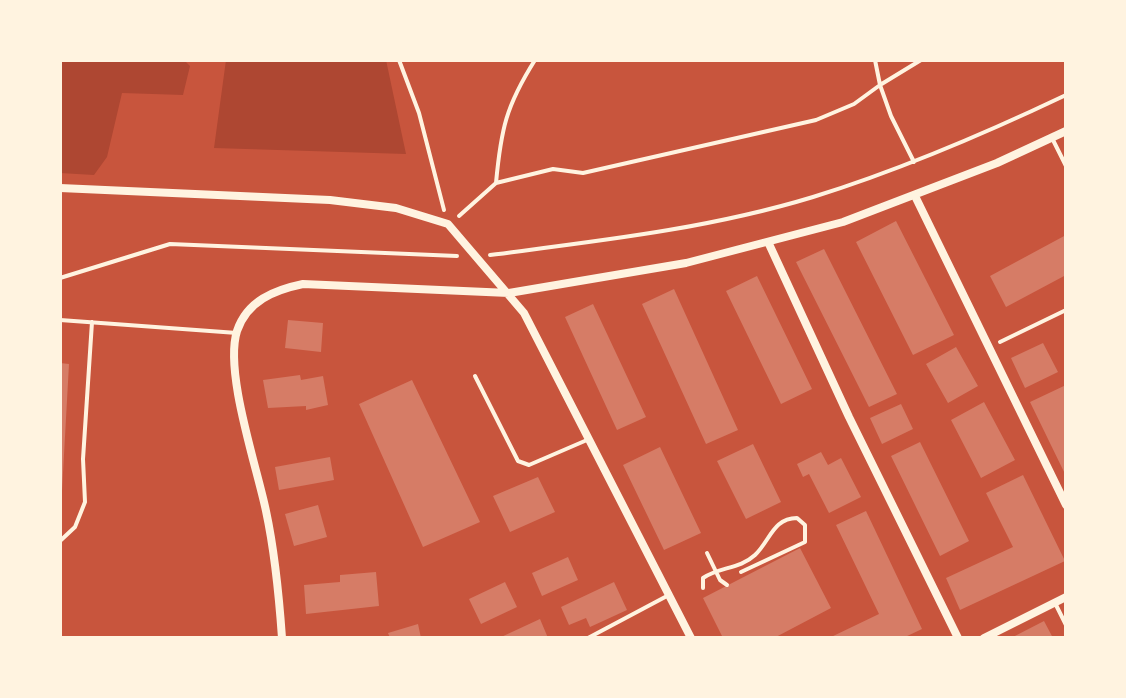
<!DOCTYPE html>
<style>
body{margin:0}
#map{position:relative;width:1126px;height:698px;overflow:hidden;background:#c8553d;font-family:Spectral,serif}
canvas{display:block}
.frame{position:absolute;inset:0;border:62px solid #fff3e0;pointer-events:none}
</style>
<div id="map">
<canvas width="1126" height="698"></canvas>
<div class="frame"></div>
</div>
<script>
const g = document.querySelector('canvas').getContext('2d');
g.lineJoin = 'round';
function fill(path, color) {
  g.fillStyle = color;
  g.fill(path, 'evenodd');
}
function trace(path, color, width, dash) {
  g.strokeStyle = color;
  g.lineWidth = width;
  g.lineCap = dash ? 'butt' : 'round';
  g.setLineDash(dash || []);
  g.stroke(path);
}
fill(new Path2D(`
 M60,60H184L190,66L183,95L122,93L107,157L94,175L60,173Z
 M226,60H386L406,154L214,148Z`), '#ae4732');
fill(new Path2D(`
 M896,221L954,335L913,355L856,242Z
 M1066,235V275L1006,307L990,276Z
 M824,249L897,394L869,407L796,262Z
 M757,276L812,389L781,404L726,291Z
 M674,289L738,430L706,444L642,304Z
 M593,304L646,417L617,430L565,317Z
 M288,320L323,323L321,352L285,348Z
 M1043,343L1058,372L1025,388L1011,358Z
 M956,347L978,386L948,403L926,364Z
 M60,363L69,364L62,491H60Z
 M300,375L301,380L323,376L328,405L306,410V406L268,408L263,380Z
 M412,380L480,522L423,547L359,404Z
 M1066,385V476L1030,402Z
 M984,402L1015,460L981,478L951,420Z
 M901,404L913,429L882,444L870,418Z
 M920,442L969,541L940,556L891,456Z
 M753,444L781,502L746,519L717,461Z
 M660,447L701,533L664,550L623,465Z
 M821,452L828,465L841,458L861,497L829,513L809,474L803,477L797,464Z
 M330,457L334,480L279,490L275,467Z
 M1023,475L1065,561L960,610L946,578L1013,547L986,493Z
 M538,477L555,512L510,532L493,496Z
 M318,505L327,537L294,546L285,514Z
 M866,511L922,629L903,638H829L879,614L836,525Z
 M800,548L831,608L774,638H723L703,598Z
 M568,557L578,580L542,596L532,573Z
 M376,572L379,606L306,614L304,585L340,582V575Z
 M505,582L517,607L481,624L469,599Z
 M614,582L627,610L590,627L586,618L569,625L561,607Z
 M540,619L548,638H499Z
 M1044,621L1053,638H1011Z
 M418,624L421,638H390L388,633Z`), '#d67c66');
trace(new Path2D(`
 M399,60L419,113L444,210
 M914,162L891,116L880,85L921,60
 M496,183L553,169L583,173L816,120L854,104L880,85L875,60
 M459,216L496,183C501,129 506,106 535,60
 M490,255C598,241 708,229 813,197C900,170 984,134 1066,95
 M60,278L170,244L457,256
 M1000,342L1066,310
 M707,553L720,580L727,585
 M703,588V578C719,567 740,569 755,555C770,541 773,518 797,518L805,525V542L741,572`), '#fff3e0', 4);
trace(new Path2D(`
 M1053,140L1066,166
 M60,320L237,333
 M475,376L518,461L529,465L587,440
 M60,541L75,527L85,502L83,459L92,322
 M1055,603L1066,625
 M588,638L667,596`), '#fff3e0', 4);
trace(new Path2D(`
 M60,188L330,200L396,208L448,224L524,313L691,638
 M915,196L1066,505
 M769,244L849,417L958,638
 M282,638C279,595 275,553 266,511C257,467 224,372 237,331C247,301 274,290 303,284L509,293L686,263L843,222L997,163L1066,131
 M984,638L1066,597`), '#fff3e0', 8);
</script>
